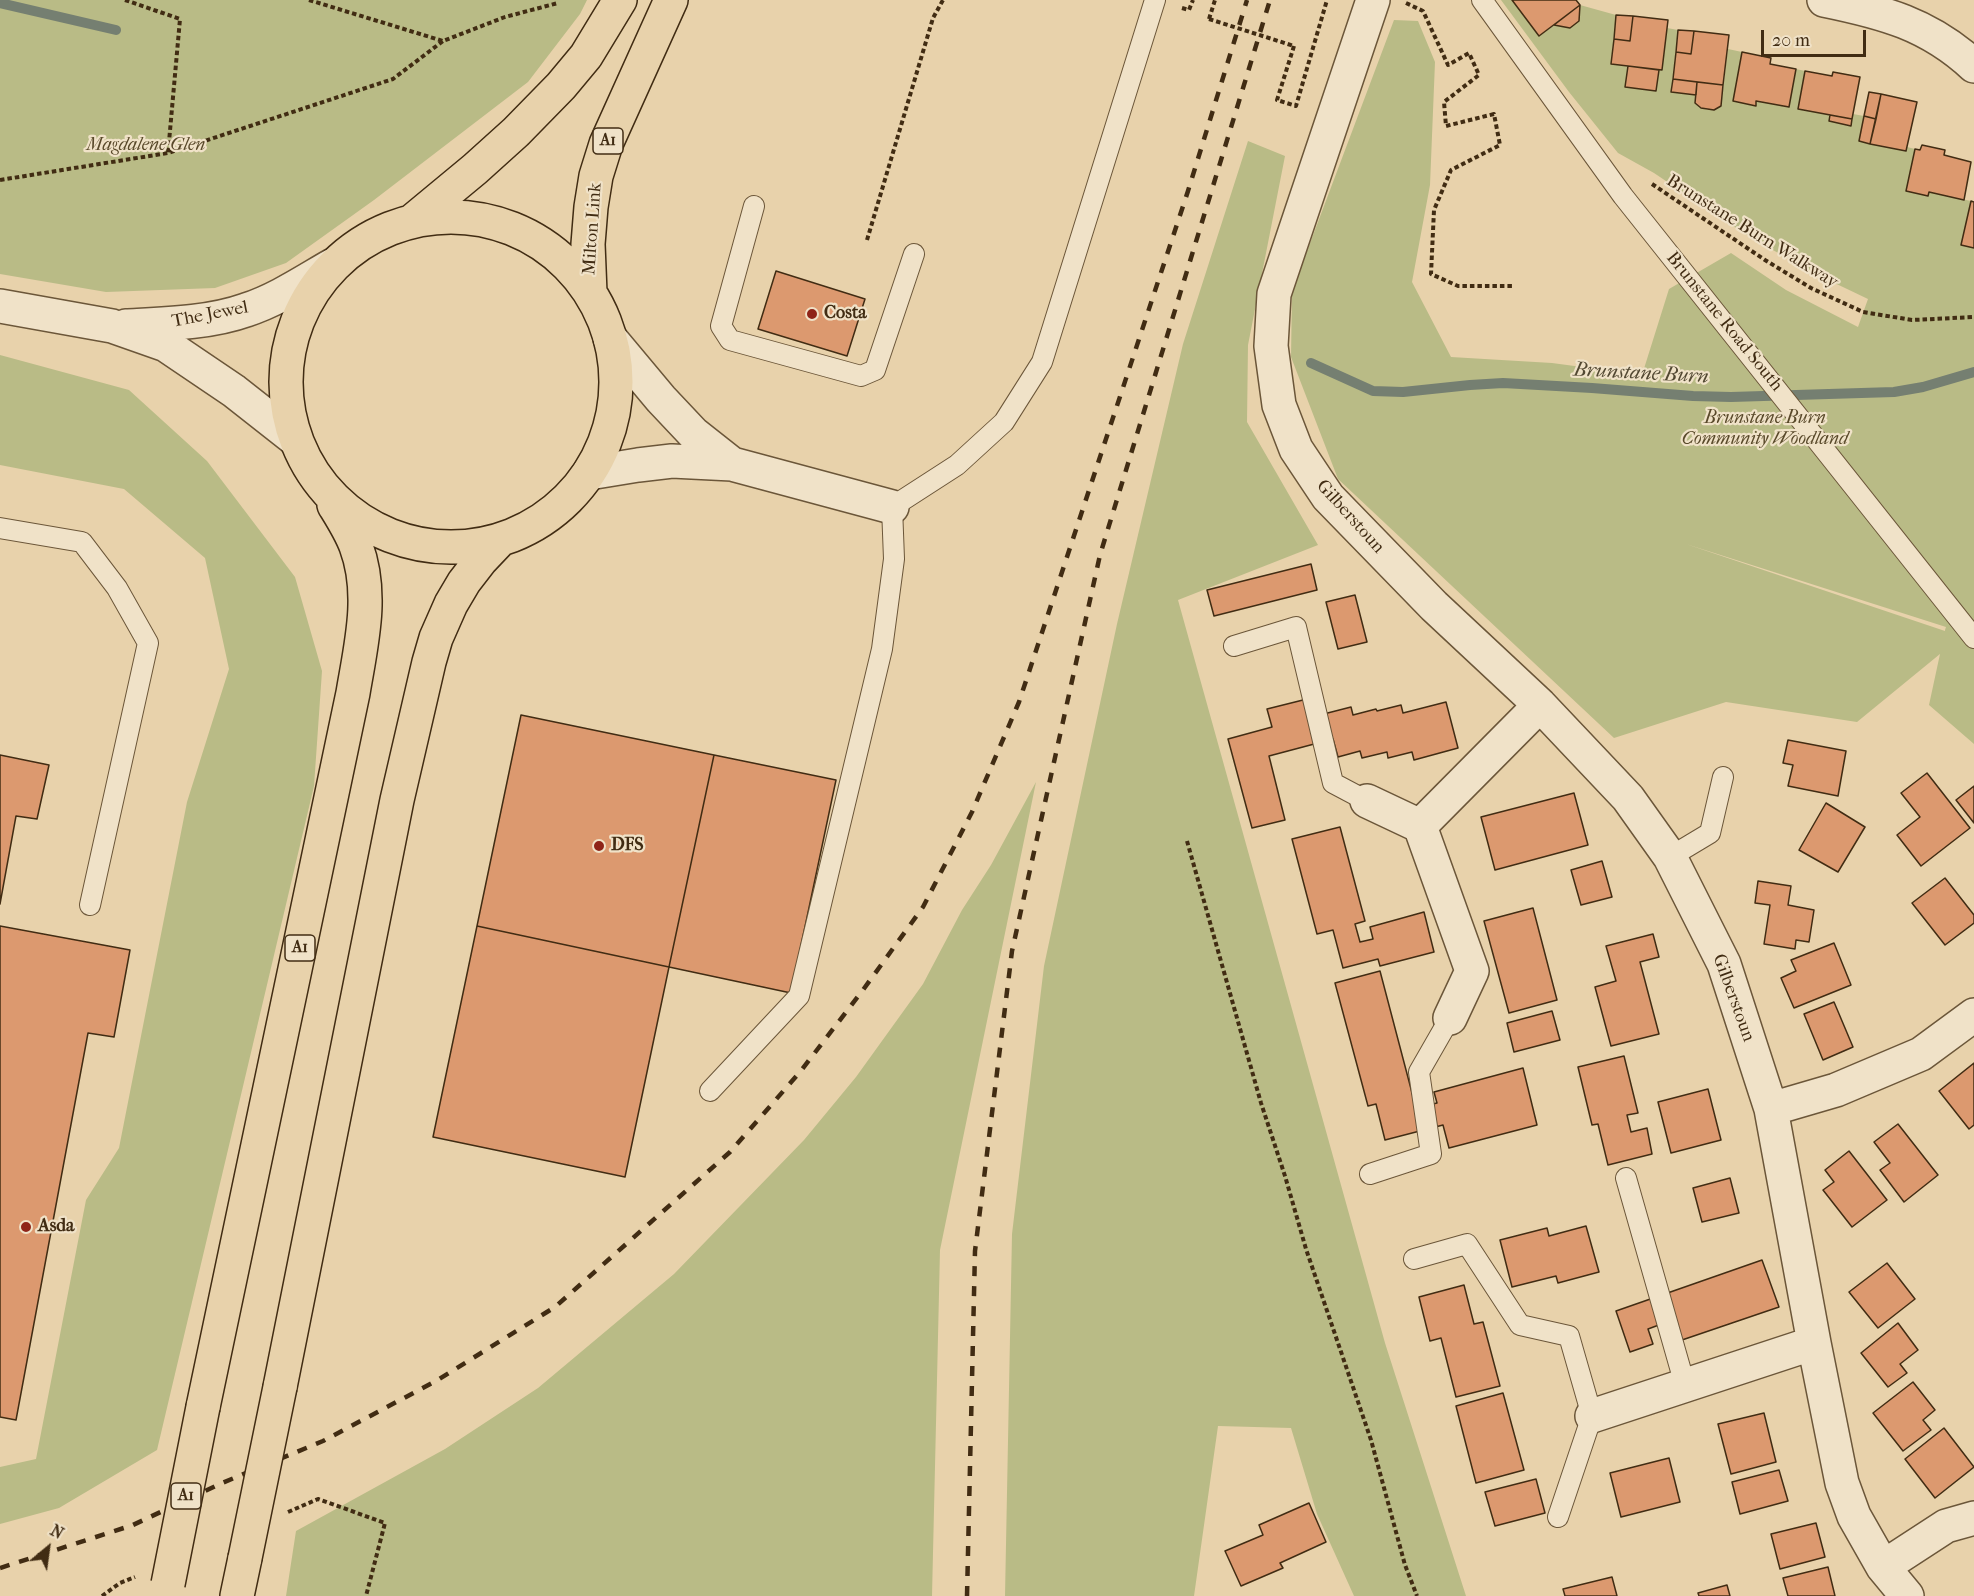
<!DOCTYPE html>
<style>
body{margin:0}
#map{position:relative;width:1974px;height:1596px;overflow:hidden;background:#e8d2ab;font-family:"IM FELL French Canon",serif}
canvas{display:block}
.north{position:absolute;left:18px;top:1518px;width:60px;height:60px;-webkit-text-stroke:4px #f0e2c8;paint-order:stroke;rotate:29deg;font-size:16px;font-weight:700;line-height:24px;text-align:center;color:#412c13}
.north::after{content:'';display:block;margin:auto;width:21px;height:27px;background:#412c13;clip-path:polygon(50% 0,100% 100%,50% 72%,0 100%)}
.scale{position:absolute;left:1761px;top:30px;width:105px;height:27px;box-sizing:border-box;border:3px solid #412c13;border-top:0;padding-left:8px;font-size:18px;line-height:21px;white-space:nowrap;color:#412c13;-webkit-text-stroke:4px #f0e2c8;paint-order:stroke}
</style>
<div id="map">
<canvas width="1974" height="1596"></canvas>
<div class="north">N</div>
<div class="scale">20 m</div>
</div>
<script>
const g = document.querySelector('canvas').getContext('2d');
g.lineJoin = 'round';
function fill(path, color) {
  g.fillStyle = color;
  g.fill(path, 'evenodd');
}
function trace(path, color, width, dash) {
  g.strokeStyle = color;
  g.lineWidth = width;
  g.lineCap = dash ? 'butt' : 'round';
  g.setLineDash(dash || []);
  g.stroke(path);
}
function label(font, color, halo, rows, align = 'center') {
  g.font = font + ' "IM FELL French Canon",serif';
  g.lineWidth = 4.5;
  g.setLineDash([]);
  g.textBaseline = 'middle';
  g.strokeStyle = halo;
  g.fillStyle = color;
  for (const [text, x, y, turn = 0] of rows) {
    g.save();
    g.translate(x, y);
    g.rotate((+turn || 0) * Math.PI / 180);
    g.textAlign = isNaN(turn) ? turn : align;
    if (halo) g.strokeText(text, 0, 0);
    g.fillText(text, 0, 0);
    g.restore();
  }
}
fill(new Path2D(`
 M0,0H587L580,14L528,82L374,200L286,263L215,288L106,292L0,274Z
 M1501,0H1512L1539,36L1554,25L1570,28L1579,21L1580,5L1616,15L1611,64L1628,66L1626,87L1656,91L1659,70H1662L1667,28L1678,30L1671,92L1696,95L1695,103C1704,111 1712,112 1721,106L1728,49L1742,52L1733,101L1755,106L1756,101L1789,107L1796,69L1805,71L1798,109L1830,115L1829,121L1850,126L1853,114L1864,116L1870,144L1906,151L1907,147L1915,149L1929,192L1971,201L1961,245L1974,248V744L1929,705L1940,654L1857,722L1726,702L1614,738L1338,479L1291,357L1292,291L1394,20L1418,21L1435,62L1430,185L1412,282L1451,357L1552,363L1642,375L1669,289L1731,253L1786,290L1858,327L1868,299L1822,277L1771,249L1739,230L1654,173L1618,153L1569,92ZM1686,544L1946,627L1945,630V631Z
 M1248,141L1285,156L1248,345L1247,422L1318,545L1178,600L1385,1343L1466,1596H1354L1317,1514L1291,1428L1218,1426L1194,1596H1005L1012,1234L1044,966L1117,624L1183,344Z
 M0,355L129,390L207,461L295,577L322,671L314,786L157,1450L59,1508L0,1524V1467L36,1459L86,1200L119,1148L187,802L229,669L205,558L124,489L0,465Z
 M1036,782L940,1250L932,1596H286L296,1531L445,1449L538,1388L674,1274L804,1140L856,1077L923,984L962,910L991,865Z`), '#b9bb86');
trace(new Path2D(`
 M0,3L116,30
 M1311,363L1373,391L1403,392L1470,385L1503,383L1592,388L1693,396L1731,397L1894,392L1923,387L1974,372`), '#757f71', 10);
const building = new Path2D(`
 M1512,0H1576L1580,5L1539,36Z
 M1580,5L1579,21L1570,28L1554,25Z
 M1616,15L1633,16L1630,41L1614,39Z
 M1633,16L1668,20L1662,70L1611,64L1614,39L1630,41Z
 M1678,30L1694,31L1691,54L1676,52Z
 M1694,31L1729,35L1723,85L1673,79L1676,52L1691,54Z
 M1742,52L1771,58L1770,64L1796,69L1789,107L1756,101V106L1733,101Z
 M1628,66L1659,70L1656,91L1625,87Z
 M1805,71L1832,76L1833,72L1860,77L1852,119L1798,109Z
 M1673,79L1697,82L1696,95L1671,92Z
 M1697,82L1723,85L1721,106L1714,110L1701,108L1695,103Z
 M1869,92L1881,94L1876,119L1864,116Z
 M1881,94L1917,102L1906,151L1870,144Z
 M1830,115L1852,119L1851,126L1829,121Z
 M1864,116L1876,119L1870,144L1859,141Z
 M1922,145L1945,150L1944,155L1971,162L1964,200L1929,192L1928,196L1906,191L1915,149L1920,150Z
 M1971,201L1974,202V248L1961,245Z
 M776,271L865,299L847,356L758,329Z
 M1311,564L1317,590L1214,616L1207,590Z
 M1355,595L1367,642L1338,649L1326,602Z
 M1307,699L1312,717L1351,707L1353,715L1376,709L1377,711L1401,705L1403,713L1446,702L1458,748L1414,760L1412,752L1388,758L1387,752L1362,758L1360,751L1338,757L1333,739L1269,756L1285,820L1252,828L1228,739L1272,727L1267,709Z
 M521,715L714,755L669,967L477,926Z
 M1788,740L1846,751L1838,796L1788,786L1793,765L1783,763Z
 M0,755L49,765L37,819L16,816L0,904Z
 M714,755L836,780L791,993L669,967Z
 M1927,773L1970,828L1921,866L1897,835L1920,817L1901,793Z
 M1974,786V823L1956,800Z
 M1574,793L1588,845L1495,870L1481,817Z
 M1826,803L1865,827L1838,872L1799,850Z
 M1340,827L1365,921L1355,924L1360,942L1373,939L1370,927L1424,912L1434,952L1380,966L1378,959L1343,968L1333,930L1317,934L1292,839Z
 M1602,861L1612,897L1581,905L1571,870Z
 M1945,878L1974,915V923L1945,945L1912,903Z
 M1758,881L1791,886L1788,905L1814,910L1809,942L1796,940L1795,949L1764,944L1770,905L1755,903Z
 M1533,908L1557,1000L1509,1013L1484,921Z
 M0,926L130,950L114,1037L88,1033L16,1420L0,1417Z
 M477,926L669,967L625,1177L433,1137Z
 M1653,934L1659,957L1640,962L1659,1034L1611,1046L1595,987L1616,981L1606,946Z
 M1834,943L1851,985L1794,1008L1781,978L1796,971L1791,960Z
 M1380,971L1416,1108L1437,1103L1434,1092L1523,1068L1537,1125L1449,1148L1443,1125L1385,1140L1376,1104L1368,1106L1335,983Z
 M1834,1002L1853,1047L1823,1060L1804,1014Z
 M1552,1011L1560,1040L1514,1052L1507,1023Z
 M1624,1056L1638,1113L1627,1115L1631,1132L1647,1128L1652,1154L1608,1165L1598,1124L1592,1125L1578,1067Z
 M1974,1063V1125L1969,1129L1939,1091Z
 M1708,1089L1721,1140L1671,1153L1658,1102Z
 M1898,1124L1938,1175L1904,1202L1880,1170L1890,1163L1874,1142Z
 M1849,1151L1887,1200L1852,1227L1823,1190L1834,1182L1825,1170Z
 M1730,1178L1739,1213L1702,1222L1693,1188Z
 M1586,1226L1599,1272L1558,1283L1556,1276L1512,1287L1500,1240L1547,1228L1549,1236Z
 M1762,1260L1779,1307L1682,1340L1675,1319L1648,1329L1653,1344L1630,1352L1616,1311Z
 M1887,1263L1915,1299L1878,1328L1849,1292Z
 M1464,1285L1474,1324L1483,1322L1500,1386L1456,1397L1441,1338L1430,1341L1419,1297Z
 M1898,1323L1918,1350L1900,1364L1907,1373L1888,1387L1861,1353Z
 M1913,1382L1935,1410L1923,1420L1931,1430L1903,1451L1873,1413Z
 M1503,1393L1524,1470L1476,1483L1456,1406Z
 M1764,1413L1776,1462L1731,1474L1718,1424Z
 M1944,1428L1974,1467L1935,1498L1905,1459Z
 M1669,1458L1680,1502L1621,1517L1610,1473Z
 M1779,1470L1788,1501L1740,1514L1732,1482Z
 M1536,1479L1545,1513L1495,1526L1485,1492Z
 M1309,1503L1326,1542L1280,1563L1283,1568L1241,1586L1225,1551L1263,1535L1259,1525Z
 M1816,1523L1825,1557L1780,1569L1771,1534Z
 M1828,1567L1835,1596H1788L1783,1578Z
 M1612,1577L1617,1596H1565L1563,1589Z
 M1727,1585L1730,1596H1699L1698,1593Z`);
fill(building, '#dc996f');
trace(building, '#412c13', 1.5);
const service = new Path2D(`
 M1482,0L1623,196L1974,638
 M754,206L721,326L730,340L861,376L875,370L914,254
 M0,528L82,542L117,588L148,643L90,905
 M1234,646L1296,627L1333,783L1367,801
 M1670,857L1710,833L1723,777
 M710,1091L799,996L882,649L894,559L892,507L957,465L1004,422L1042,362L1155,0
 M1370,1174L1431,1154L1419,1072L1450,1018
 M1626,1178L1685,1385
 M1414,1259L1467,1244L1520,1325L1569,1336L1592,1416L1558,1517`);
const minor = new Path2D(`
 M1373,0L1274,294L1271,346L1279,405L1296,449L1328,497L1434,606L1540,705L1628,798L1670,857L1724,964L1771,1109L1814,1343L1842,1483L1854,1516L1883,1567L1907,1596
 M1824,0C1883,12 1929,24 1974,66
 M0,306L112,326L166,345L234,391L295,439
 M126,326C164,324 210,323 246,310C277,300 305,281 333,265
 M610,338L661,399L694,434L732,464
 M589,473L638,465L672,461L732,464L892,507
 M1367,801L1420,826
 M1450,1018L1472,971L1420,826L1540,705
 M1771,1109L1836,1090L1921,1054L1974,1015
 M1592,1416L1814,1343
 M1883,1567L1946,1526L1974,1518`);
const primary = new Path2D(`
 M286 382a165 165 0 1 1 330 0a165 165 0 1 1-330 0Z
 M411,222L475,169L516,132L561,86L586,56L620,0
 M590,293L588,244L591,207L596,176L606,144L671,0
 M280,1387L397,800L429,662L436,638L451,604L464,582L481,560L500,540
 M203,1407L353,693C361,645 374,594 356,546C351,532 342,518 334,505
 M237,1596L245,1558`);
trace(service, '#6b5639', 22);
trace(minor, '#6b5639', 36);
trace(primary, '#412c13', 36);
trace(new Path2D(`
 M125,0L180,19L168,153
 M309,0L443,41L505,17L558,3
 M1406,3L1423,11L1448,65L1469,53L1479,75L1444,102L1446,126L1494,114L1500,145L1451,170L1434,210L1431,274L1458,286H1514
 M1182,8L1189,10L1193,0
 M1209,19L1215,0
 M1294,46L1277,100L1296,106L1327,0
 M0,180L168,153L393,79L443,41
 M1652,184L1765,260L1811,288L1863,312L1912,320L1974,317
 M867,240L933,18L943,0
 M1187,841L1261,1103L1285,1176L1306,1249L1371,1440L1405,1565L1417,1596
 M288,1512L318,1499L385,1523L366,1596
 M102,1596L120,1583L135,1577`), '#412c13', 4, [4.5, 3]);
trace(service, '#f0e2c8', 20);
trace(minor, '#f0e2c8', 33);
trace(primary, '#e8d2ab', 33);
trace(new Path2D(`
 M0,1568L133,1525L222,1483L323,1441L436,1381L555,1307L730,1152L800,1072L863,990L923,907L972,812L1019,702L1188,191L1247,0
 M967,1596L975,1251L1012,951L1100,555L1270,0`), '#412c13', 4.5, [10, 10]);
const primaryBridge = new Path2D(`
 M245,1558L280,1387
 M168,1584L203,1407`);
trace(primaryBridge, '#412c13', 36, []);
trace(new Path2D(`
 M1209,19L1294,46`), '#412c13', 4, [4.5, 3]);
trace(primaryBridge, '#e8d2ab', 33);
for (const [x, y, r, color] of [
 [812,314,6,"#8f2418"],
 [599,846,6,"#8f2418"],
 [26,1227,6,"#8f2418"]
]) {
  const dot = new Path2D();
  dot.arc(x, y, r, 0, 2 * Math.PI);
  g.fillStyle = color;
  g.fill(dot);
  trace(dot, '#f0e2c8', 2);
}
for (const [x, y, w] of [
 [608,141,30],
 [300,948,30],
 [186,1496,30]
]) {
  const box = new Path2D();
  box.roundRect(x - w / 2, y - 13, w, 26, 4.5);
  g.fillStyle = '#f0e2c8';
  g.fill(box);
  trace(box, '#412c13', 1.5);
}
label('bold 16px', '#412c13', null, [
 ["A1",608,141],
 ["A1",300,948],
 ["A1",186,1496]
]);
label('italic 18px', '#59492a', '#f0e2c8', [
 ["Magdalene Glen",146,146],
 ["Brunstane Burn",1765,419],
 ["Community Woodland",1765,440]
]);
label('18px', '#412c13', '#f0e2c8', [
 ["Milton Link",593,229,-86],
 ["Brunstane Burn Walkway",1752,232,32],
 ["The Jewel",210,315,-11],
 ["Brunstane Road South",1724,322,51],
 ["Gilberstoun",1350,517,48],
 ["Gilberstoun",1733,998,70]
]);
label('bold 18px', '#412c13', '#f0e2c8', [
 ["Costa",824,314],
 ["DFS",611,846],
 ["Asda",38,1227]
], 'left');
label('italic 20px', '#524832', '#f0e2c8', [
 ["Brunstane Burn",1641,374,3]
]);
</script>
